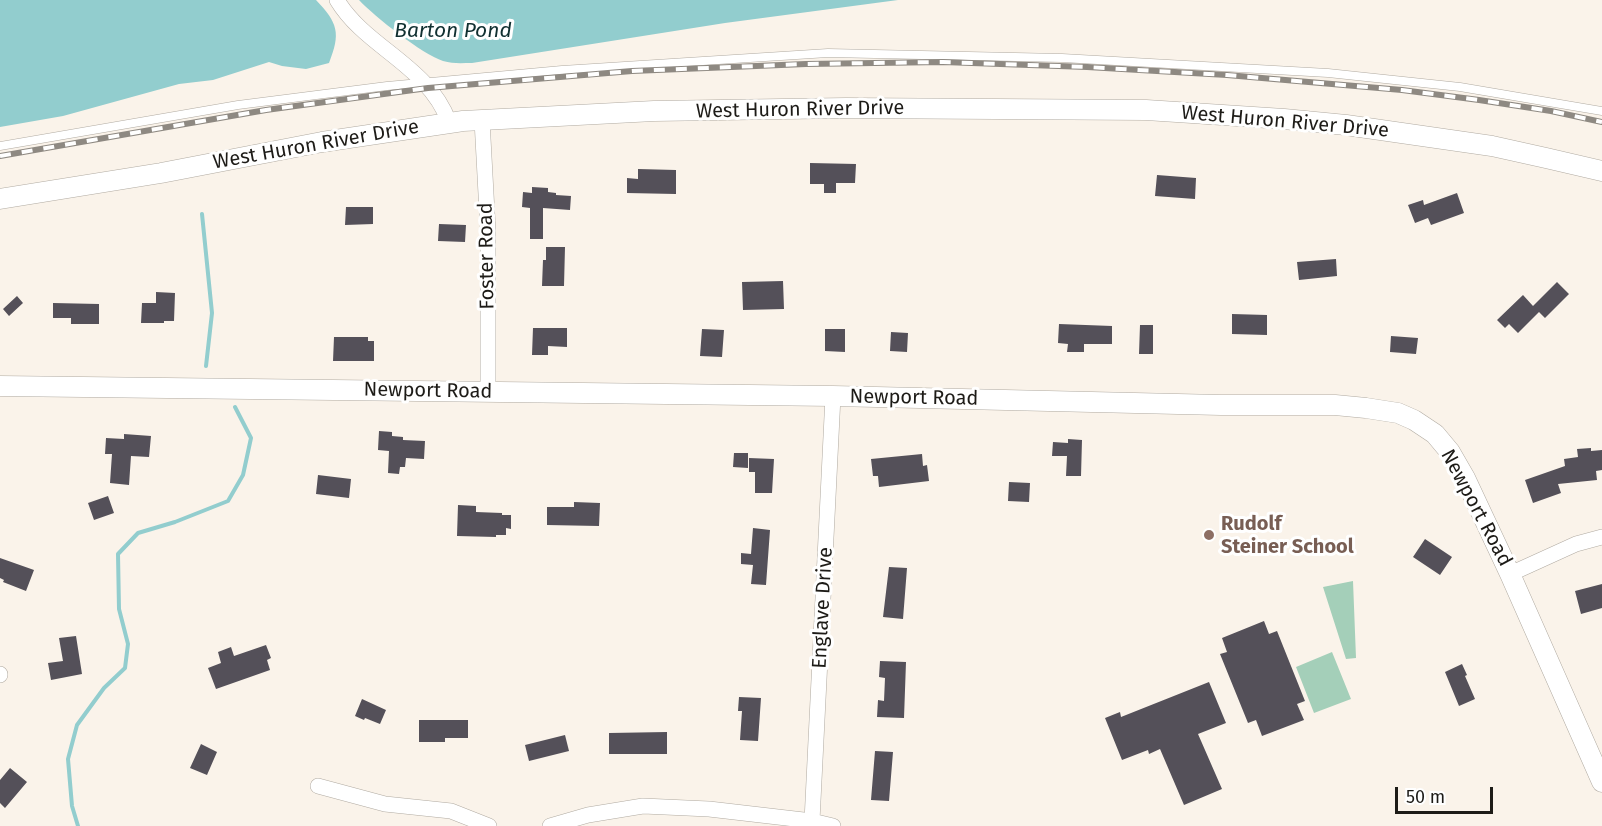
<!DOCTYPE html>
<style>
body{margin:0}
#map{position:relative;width:1602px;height:826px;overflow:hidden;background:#faf3ea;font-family:"Fira Sans",sans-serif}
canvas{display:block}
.scale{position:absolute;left:1395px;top:787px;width:98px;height:27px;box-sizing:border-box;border:3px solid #1d1b17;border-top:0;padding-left:8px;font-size:18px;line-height:21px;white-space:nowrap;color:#1d1b17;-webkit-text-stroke:4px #fff;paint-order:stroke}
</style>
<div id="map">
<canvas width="1602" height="826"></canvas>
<div class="scale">50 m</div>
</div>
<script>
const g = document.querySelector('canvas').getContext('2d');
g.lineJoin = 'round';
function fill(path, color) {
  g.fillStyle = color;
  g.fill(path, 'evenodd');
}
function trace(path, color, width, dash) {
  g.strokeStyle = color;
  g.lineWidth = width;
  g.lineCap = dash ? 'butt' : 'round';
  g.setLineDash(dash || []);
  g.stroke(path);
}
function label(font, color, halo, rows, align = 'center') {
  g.font = font + ' "Fira Sans",sans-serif';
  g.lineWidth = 6;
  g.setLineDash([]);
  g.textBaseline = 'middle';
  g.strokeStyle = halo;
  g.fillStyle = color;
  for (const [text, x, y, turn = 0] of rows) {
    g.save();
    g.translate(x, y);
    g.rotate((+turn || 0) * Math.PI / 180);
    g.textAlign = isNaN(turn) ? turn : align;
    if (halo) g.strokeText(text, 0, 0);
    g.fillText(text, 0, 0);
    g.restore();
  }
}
fill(new Path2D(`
 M1353,581L1356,658L1346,659L1323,587Z
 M1332,652L1351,699L1314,713L1296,667Z`), '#a4cfb9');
fill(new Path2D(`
 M0,0H316C338,23 341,33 329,63L306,69L282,66L269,62L213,80L179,84L63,116L0,127Z
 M359,0H898L725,23L472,63C462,63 453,64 443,61C422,54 375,17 359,0Z`), '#92cdce');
trace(new Path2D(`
 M202,214L212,313L206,366
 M78,826L72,806L68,759L77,725L104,688L125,668L128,644L119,609L118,554L138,533L175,522L228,501L243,475L251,438L235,407`), '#92cdce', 4);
fill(new Path2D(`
 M810,163L856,164L855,183H836V193H824V184H810Z
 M638,169L676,170V194L627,193V178L638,179Z
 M1157,175L1196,178L1195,199L1155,196Z
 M532,187L548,188V192L556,193V195L571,196L570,210L543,208V239H530V208L522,207L523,192L532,193Z
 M1457,193L1464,213L1431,225L1428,218L1415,223L1408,205L1423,200L1424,205Z
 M346,207H373V224L345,225Z
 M439,224L466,225L465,242L438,241Z
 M546,247H565L564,286H542L543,260H546Z
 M1336,259L1337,276L1299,280L1297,262Z
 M783,281L784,309L743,310L742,282Z
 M1557,282L1569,294L1545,318L1539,312L1518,333L1509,324L1505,328L1497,320L1523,295L1533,306Z
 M156,292L175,293L174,321H164V323H141L142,303H156Z
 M17,296L23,303L9,316L3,309Z
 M53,303L99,304V324H71V318H53Z
 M1232,314L1267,315V335L1232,334Z
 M1059,324L1112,326V344H1084V352H1067L1068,344L1058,343Z
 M1140,325H1153V354H1139Z
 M533,328H567V347L548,346V355H532Z
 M702,329L724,330L722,357L700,356Z
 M825,329H845V352L825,351Z
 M891,332L908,333L907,352L890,351Z
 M1391,336L1418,338L1416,354L1390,352Z
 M334,337H368V341H374V361H333Z
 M379,431L392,432V436L403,437V440L425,441L424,459L406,458L405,467H400L399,474L388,473L389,451L378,450Z
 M124,434L151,436L149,457L131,456L129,485L110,483L112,454H105L106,438L124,439Z
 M1068,439L1082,440L1081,476H1066L1067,456H1052L1053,442L1068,443Z
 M1591,448V451L1602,450V470L1596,471L1597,480L1558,484L1561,493L1533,503L1525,480L1565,466L1564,459L1578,457L1577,449Z
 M734,453H748V468L733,467Z
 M922,454L923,466L927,465L929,481L879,487L878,476H873L871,459Z
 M749,458L774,459L772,493H755V472H749Z
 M318,475L351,479L349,498L316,494Z
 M1009,482L1030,483L1029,502L1008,501Z
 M108,496L114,513L94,520L88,503Z
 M574,502L600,503L599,526L547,525V507H574Z
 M458,505L476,506V512L502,513V515H511V529L506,528V535H496V537L457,536Z
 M753,528L770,530L766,585L751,584L753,565L741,564V553L751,554Z
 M1425,539L1452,557L1440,575L1413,557Z
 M0,558L34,570L26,591L3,582L4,580L0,578Z
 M889,567L907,568L903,619L883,617Z
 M1602,584V608L1581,614L1575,591Z
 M1264,621L1269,634L1277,631L1305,701L1297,704L1304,720L1262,736L1256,720L1248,723L1220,654L1227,652L1222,638Z
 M76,636L82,674L51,680L48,663L63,661L59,638Z
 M266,645L271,658L267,660L270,670L216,689L208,668L221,663L218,652L231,647L234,656Z
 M880,661L906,662L904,718L877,717L878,700L884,701L885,678L879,677Z
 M1462,664L1467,675L1465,676L1475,699L1459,706L1445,672Z
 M1209,682L1226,723L1198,734L1222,789L1184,805L1160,749L1149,754L1148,750L1122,760L1105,718L1120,712L1121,717Z
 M739,697L761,698L758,741L740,740L742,711H738Z
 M362,699L386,710L380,724L365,718L364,720L355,716Z
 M419,720H468V738H445V742H419Z
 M667,732V754H609V733Z
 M565,735L569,751L529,761L525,745Z
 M201,744L217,752L207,775L190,768Z
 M875,751L893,752L889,801L871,800Z
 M10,768L27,782L5,808L0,803V780Z`), '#545059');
const service = new Path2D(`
 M0,146L238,105L387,86L562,70L828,53L1062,58L1328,73L1460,87L1602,111`);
const minor = new Path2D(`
 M337,0C366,48 428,65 449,122
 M482,120L488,231V392
 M1510,574L1576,544L1602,537
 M0,675V674
 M318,786L385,804L451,811L489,826
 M812,821L833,396
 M550,826L588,815L643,806L709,809L812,821L833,826`);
const tertiary = new Path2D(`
 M0,199L161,173L322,142L463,121L654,111L846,108L1146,110L1284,119L1346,125L1492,146L1546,158L1602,171
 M0,386L833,396L1221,405H1335L1366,408L1398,413L1414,420L1435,434L1450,452L1465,478L1510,574L1602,782`);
trace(service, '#b0aaa1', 9);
trace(minor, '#b0aaa1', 16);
trace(tertiary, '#b0aaa1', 21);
trace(service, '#fff', 8);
trace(minor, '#fff', 15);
trace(tertiary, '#fff', 20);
const rail = new Path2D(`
 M0,156L266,110L428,88L632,71L806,64L943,62L1087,67L1227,75L1402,90L1479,100L1551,111L1602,122`);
trace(rail, '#8e8982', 6);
trace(rail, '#fff', 4, [11]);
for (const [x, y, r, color] of [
 [1209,535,6,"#8d6e63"]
]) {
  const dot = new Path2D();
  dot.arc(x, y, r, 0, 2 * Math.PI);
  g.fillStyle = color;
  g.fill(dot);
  trace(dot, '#fff', 2);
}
label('20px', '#1d1b17', '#fff', [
 ["West Huron River Drive",800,110,-1],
 ["West Huron River Drive",1285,122,5],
 ["West Huron River Drive",316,145,-10],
 ["Foster Road",487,256,-91],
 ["Newport Road",428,391,1],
 ["Newport Road",914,398,1],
 ["Newport Road",1476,508,62],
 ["Englave Drive",823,608,-87]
]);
label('bold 20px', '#785e54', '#fff', [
 ["Rudolf",1221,524],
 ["Steiner School",1221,547]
], 'left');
label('italic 21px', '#113031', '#fff', [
 ["Barton Pond",453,31]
]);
</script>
